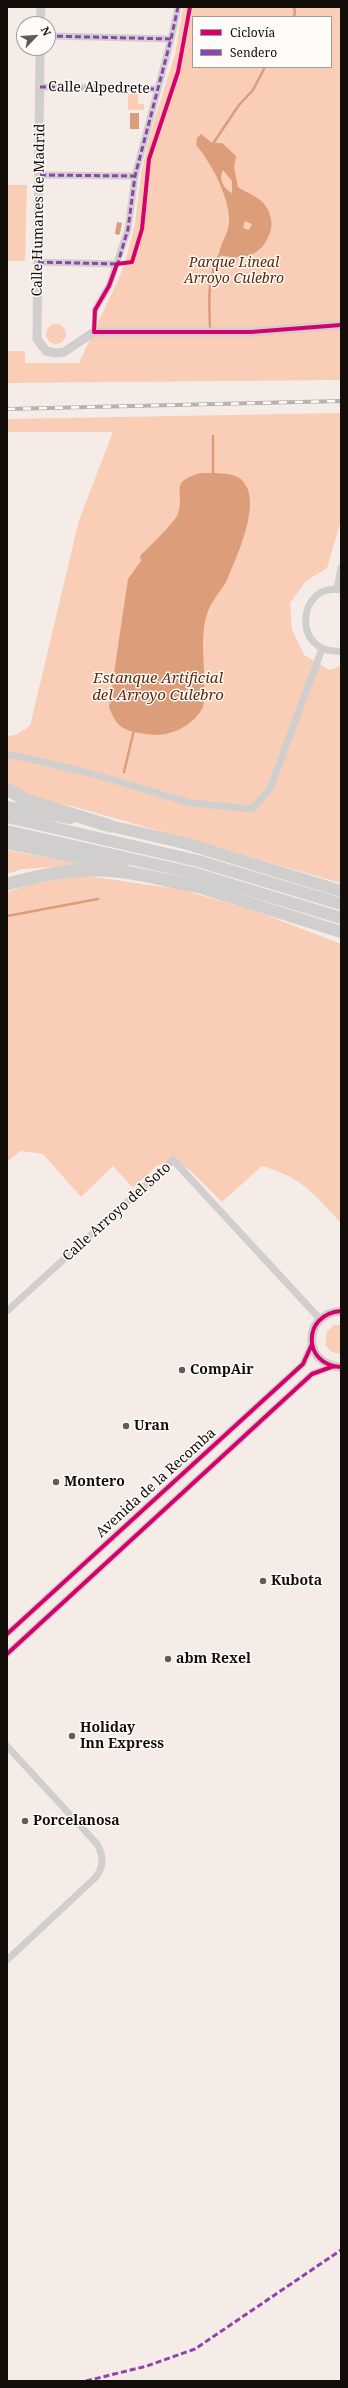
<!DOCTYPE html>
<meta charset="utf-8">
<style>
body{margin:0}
#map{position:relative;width:348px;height:2388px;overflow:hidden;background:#f6ece7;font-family:"Noto Serif",serif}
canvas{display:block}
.frame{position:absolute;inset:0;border:8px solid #130d0a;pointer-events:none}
.legend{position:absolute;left:192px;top:16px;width:140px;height:52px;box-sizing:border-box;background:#fefbf9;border:1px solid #a09c99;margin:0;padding:5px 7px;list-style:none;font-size:12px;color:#130d0a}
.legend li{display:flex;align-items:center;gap:8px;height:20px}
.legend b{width:20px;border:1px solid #a09c99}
.north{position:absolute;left:16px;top:16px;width:40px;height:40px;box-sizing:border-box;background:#fefbf9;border:1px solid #a09c99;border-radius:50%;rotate:65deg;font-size:11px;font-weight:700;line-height:16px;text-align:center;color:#130d0a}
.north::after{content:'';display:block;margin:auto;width:14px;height:18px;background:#625b57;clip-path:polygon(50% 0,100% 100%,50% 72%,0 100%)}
</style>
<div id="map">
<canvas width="348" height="2388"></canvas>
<div class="frame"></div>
<ul class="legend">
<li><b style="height:5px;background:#d6006c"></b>Ciclovía</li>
<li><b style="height:5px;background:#8e44ad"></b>Sendero</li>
</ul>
<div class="north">N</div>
</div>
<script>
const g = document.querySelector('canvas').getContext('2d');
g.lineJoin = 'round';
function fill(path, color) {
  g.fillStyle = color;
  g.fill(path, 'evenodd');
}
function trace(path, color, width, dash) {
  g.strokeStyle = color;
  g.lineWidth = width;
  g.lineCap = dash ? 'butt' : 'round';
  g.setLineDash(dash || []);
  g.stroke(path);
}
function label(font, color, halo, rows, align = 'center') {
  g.font = font + ' "Noto Serif",serif';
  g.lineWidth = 3;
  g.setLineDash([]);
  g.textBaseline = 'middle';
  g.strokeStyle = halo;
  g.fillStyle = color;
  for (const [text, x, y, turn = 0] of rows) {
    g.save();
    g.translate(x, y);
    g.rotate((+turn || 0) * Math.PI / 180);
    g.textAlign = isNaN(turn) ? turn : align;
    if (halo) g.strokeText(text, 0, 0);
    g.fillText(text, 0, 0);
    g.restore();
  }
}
fill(new Path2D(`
 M183,7H341V380L7,383V351H25V363H79L124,267L135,224L141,174L150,134L175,55ZM193,17H331V67H193Z
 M128,94H138V104H144V110H128Z
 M7,185H27L25,261H7Z
 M46 334a10 10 0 1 1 20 0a10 10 0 1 1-20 0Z
 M341,413V520L327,568L306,581L290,603L292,629L304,655L330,670L341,666V883L72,806L7,796V736L16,735L30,726L79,520L113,432H7V419Z
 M7,850L85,865L22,869L7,874Z
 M82,875L183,890L253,910L341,944V1223C313,1193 303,1178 262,1166L222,1202L191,1171L173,1160L158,1165L133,1188L113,1166L81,1197L43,1154L20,1151L7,1162V892L29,885Z
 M334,1325H341V1354L332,1352L325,1345L327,1331Z`), '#f9cdb6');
fill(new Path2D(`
 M130,113H139V129H130Z
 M201,134L212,143H222L236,156L234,168L238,187C248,194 261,197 267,208C272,217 273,227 269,235C260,258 241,260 219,255C220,243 228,235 229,223C231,200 211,162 196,145L197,138ZM223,170L232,181V193C224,189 218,179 223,170ZM245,221L252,224L249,230L243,228Z
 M117,222L122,223L120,234L117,235L115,233Z
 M201,473C212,473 230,472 239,478C266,496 236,558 227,580C221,591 211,601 207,614C199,639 206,668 204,695C204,699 204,706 202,709C197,717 190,724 182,728C166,736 157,736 139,733C120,729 116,725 109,707L128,579L141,561L140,556C148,548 175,522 178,514C186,492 167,482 201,473Z`), '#db9d7a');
trace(new Path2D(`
 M293,17L295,14L294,7
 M212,145L239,105L253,90L265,67
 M210,327C209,302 207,276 220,254
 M213,436V476
 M124,772L134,730
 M7,916L98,899`), '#db9d7a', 2.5);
trace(new Path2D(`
 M94,332L95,310`), '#d1cfcd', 5.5);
trace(new Path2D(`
 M54,36L171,39
 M40,87L158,89
 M40,175L135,176
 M38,262L117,264
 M95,310L109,286L128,229L135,176L171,39L178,7
 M337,589L341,568
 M341,590C298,581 290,655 341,651
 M7,754L82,771L191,803L252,809L270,789L322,649
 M7,1311L173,1160L320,1319
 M7,1634L303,1364L312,1344
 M7,1654L312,1374L334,1366
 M7,1746L97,1844C104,1857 104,1865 96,1877L7,1960`), '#d1cfcd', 7);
trace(new Path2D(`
 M40,24L41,7
 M40,48L37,339L46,351L55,353L64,352L94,332H251L341,325
 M341,1311C302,1314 302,1365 341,1367`), '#d1cfcd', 9);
trace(new Path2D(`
 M7,807L70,818
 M7,817L198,861L341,904
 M102,824L184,843L341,891
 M7,831L193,873L341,918
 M7,843L123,867
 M186,883L341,932`), '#d1cfcd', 12);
trace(new Path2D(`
 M7,789L26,800L110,826
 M7,884C35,877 63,870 92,870C126,869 162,880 195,886`), '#d1cfcd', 13);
const rail = new Path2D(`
 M7,409L341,401`);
trace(rail, '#b5b2b1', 4);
trace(rail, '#fefbf9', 2.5, [8]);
trace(new Path2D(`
 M48,36L171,39
 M40,87L158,89
 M40,175L135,176
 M38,262L117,264
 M117,266L128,229L135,176L171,39L178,7
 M86,2381L147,2366L195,2349L341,2250`), '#8e44ad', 3, [6, 3]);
trace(new Path2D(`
 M190,7L178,72L149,159L142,229L132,262L117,264L109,286L95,310L94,332H251L341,325
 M341,1311C302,1314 302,1365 341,1367
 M7,1634L303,1364L312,1344
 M7,1654L312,1374L334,1366`), '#d6006c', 4);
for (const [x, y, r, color] of [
 [182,1370,4,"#625b57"],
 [126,1426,4,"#625b57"],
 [56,1482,4,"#625b57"],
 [263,1581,4,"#625b57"],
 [168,1659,4,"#625b57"],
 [72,1736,4,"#625b57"],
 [25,1821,4,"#625b57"]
]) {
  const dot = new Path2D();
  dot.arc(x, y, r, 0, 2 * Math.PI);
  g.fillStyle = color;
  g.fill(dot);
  trace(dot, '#fefbf9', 1.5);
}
label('14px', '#130d0a', '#fefbf9', [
 ["Calle Alpedrete",99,88,1],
 ["Calle Humanes de Madrid",39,210,-89],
 ["Calle Arroyo del Soto",117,1212,-42],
 ["Avenida de la Recomba",156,1483,-42]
]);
label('italic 14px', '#602904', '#fefbf9', [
 ["Parque Lineal",234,263],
 ["Arroyo Culebro",234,279]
]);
label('bold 14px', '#130d0a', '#fefbf9', [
 ["CompAir",190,1370],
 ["Uran",134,1426],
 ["Montero",64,1482],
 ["Kubota",271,1581],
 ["abm Rexel",176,1659],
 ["Holiday",80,1728],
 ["Inn Express",80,1744],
 ["Porcelanosa",33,1821]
], 'left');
label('italic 15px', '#612b05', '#fefbf9', [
 ["Estanque Artificial",158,679],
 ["del Arroyo Culebro",158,696]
]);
</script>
